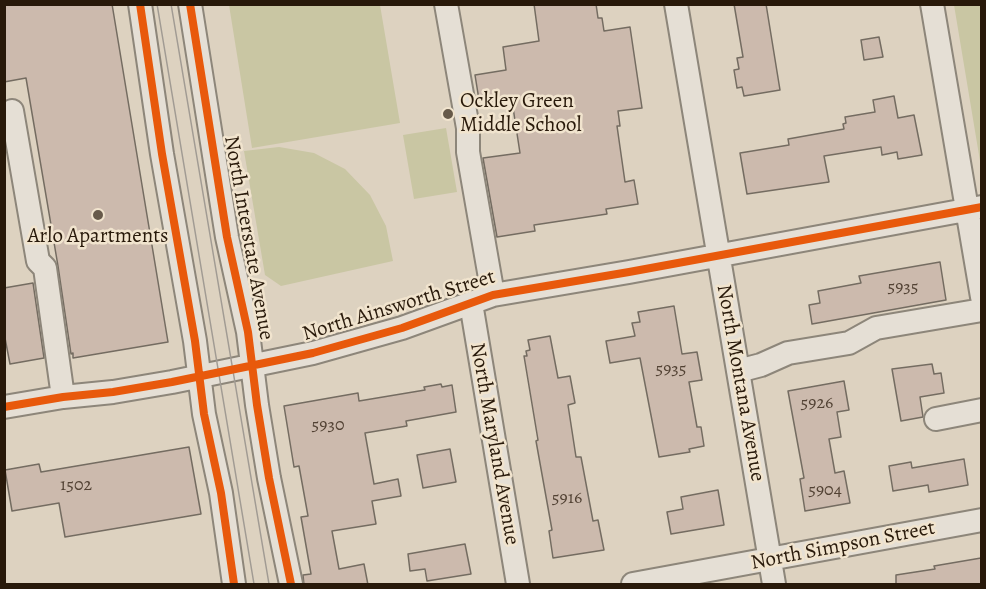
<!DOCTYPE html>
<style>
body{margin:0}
#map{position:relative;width:986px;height:589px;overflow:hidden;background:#ddd2c0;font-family:Alegreya,serif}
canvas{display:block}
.frame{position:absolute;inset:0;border:6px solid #28190a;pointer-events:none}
</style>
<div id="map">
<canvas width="986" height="589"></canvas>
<div class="frame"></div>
</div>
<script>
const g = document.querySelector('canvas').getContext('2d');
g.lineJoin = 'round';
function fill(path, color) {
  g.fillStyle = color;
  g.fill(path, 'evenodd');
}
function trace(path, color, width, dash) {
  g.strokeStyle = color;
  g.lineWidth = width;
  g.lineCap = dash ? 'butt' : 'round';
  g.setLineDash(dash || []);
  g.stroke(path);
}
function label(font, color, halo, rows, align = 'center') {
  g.font = font + ' Alegreya,serif';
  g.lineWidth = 5;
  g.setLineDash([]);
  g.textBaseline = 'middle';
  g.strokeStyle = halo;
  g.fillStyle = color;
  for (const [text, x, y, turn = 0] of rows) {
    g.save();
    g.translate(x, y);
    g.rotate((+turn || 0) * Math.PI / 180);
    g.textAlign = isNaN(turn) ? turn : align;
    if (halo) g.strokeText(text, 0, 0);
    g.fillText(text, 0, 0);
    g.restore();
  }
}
fill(new Path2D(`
 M229,5H380L400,123L252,148Z
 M954,5H981V167Z
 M446,128L457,192L414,199L403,135Z
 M279,147L314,153L345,169L370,195L386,226L393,261L281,286L265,275L244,151Z`), '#c9c6a3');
const building = new Path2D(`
 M4,4H112L168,342L73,358V353L71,354L58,266L26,78L4,82Z
 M534,4H596L598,18H602L604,31L630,27L642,108L618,111L620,126H617L625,182L634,180L638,204L606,209L607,214L534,225L535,231L497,237L483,158L520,153L512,101L480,106L475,75L506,70L503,47L539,41Z
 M734,4H766L780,90L744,96L742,87L737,88L734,70L739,69L737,58L743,57Z
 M879,37L883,57L864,60L861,40Z
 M894,96L898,118L914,115L922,155L898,159L897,152L882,155L881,147L824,156L829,182L747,194L740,153L789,145L788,139L844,129L843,124L846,123L845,117L875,112L873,100Z
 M940,262L946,300L812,324L809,305L820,303L818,291L861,283L859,276Z
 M33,283L44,358L10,364L4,333V288Z
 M674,306L682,354L697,352L702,380L689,382L697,427H701L704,446L689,449L690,452L659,457L640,358L610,363L606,341L635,336L632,323L640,322L638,312Z
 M550,336L558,378L570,376L575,403L568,405L576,457H581L593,521L598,520L604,550L553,558L549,531L552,530L536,441L538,440L524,356H527L526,351L530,350L528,340Z
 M932,364L934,374L941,373L944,393L920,397L923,417L901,421L892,369Z
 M844,381L849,410L837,412L841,437L829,439L835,473L844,471L850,503L805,511L800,479L804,478L788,391Z
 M441,384L442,387L452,385L456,412L406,421L407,426L365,433L374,484L398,479L401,496L372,501L376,524L332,531L339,569L364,564L368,585H304L303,575L311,574L301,517L308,516L299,466L294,467L284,406L358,393L359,401L425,390L424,387Z
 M189,447L201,514L65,537L59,503L12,511L5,470L39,464L41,472Z
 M450,449L456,482L423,488L417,455Z
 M964,459L968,485L929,492L928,485L893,491L889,466L911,462L912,468Z
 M718,490L724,525L671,534L667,512L683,509L681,497Z
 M465,544L471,574L427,581L425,569L410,571L408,554Z
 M981,558V585H896V575L935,569L934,566Z`);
fill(building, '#ccbaad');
trace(building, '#746c61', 1.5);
const minor = new Path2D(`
 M140,4L162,154L195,341L204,414L221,493L234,584
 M190,4L227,237L248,332L257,405L269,478L291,584
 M446,4L468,128V152L493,295
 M676,4L774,584
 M932,4L982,297
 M12,111L38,261L45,268L63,397
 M471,303L518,584
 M738,371L761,365L788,353L849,343L876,328L982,310
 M4,407L63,397L113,392L172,382L313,353L402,328L493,295L629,272L982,207
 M936,419L982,410
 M633,584L982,520`);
trace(minor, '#8d867a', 26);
trace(minor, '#e5dfd5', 22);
trace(new Path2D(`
 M157,4L254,584
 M171,4L269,584`), '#a19b93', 1.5);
trace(new Path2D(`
 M140,4L162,154L195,341L204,414L221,493L234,584
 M190,4L227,237L248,332L257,405L269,478L291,584
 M4,407L63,397L113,392L172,382L313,353L402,328L493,295L629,272L982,207`), '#e8590c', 8);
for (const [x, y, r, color] of [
 [448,114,6,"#675a4a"],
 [98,215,6,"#675a4a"]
]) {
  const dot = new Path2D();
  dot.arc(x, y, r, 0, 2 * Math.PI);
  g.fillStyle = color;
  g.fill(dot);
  trace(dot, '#f1e4ce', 2);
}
label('18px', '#524234', null, [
 ["5935",903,288],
 ["5935",671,370],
 ["5926",817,404],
 ["5930",328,426],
 ["1502",76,486],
 ["5904",825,491],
 ["5916",567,499]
]);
label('21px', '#28190a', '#f1e4ce', [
 ["Ockley Green",460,102],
 ["Middle School",460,126],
 ["Arlo Apartments",98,237,"center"]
], 'left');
label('21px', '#28190a', '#f1e4ce', [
 ["North Interstate Avenue",248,238,80],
 ["North Ainsworth Street",399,306,-17],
 ["North Montana Avenue",740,383,80],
 ["North Maryland Avenue",494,444,80],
 ["North Simpson Street",843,546,-11]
]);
</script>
